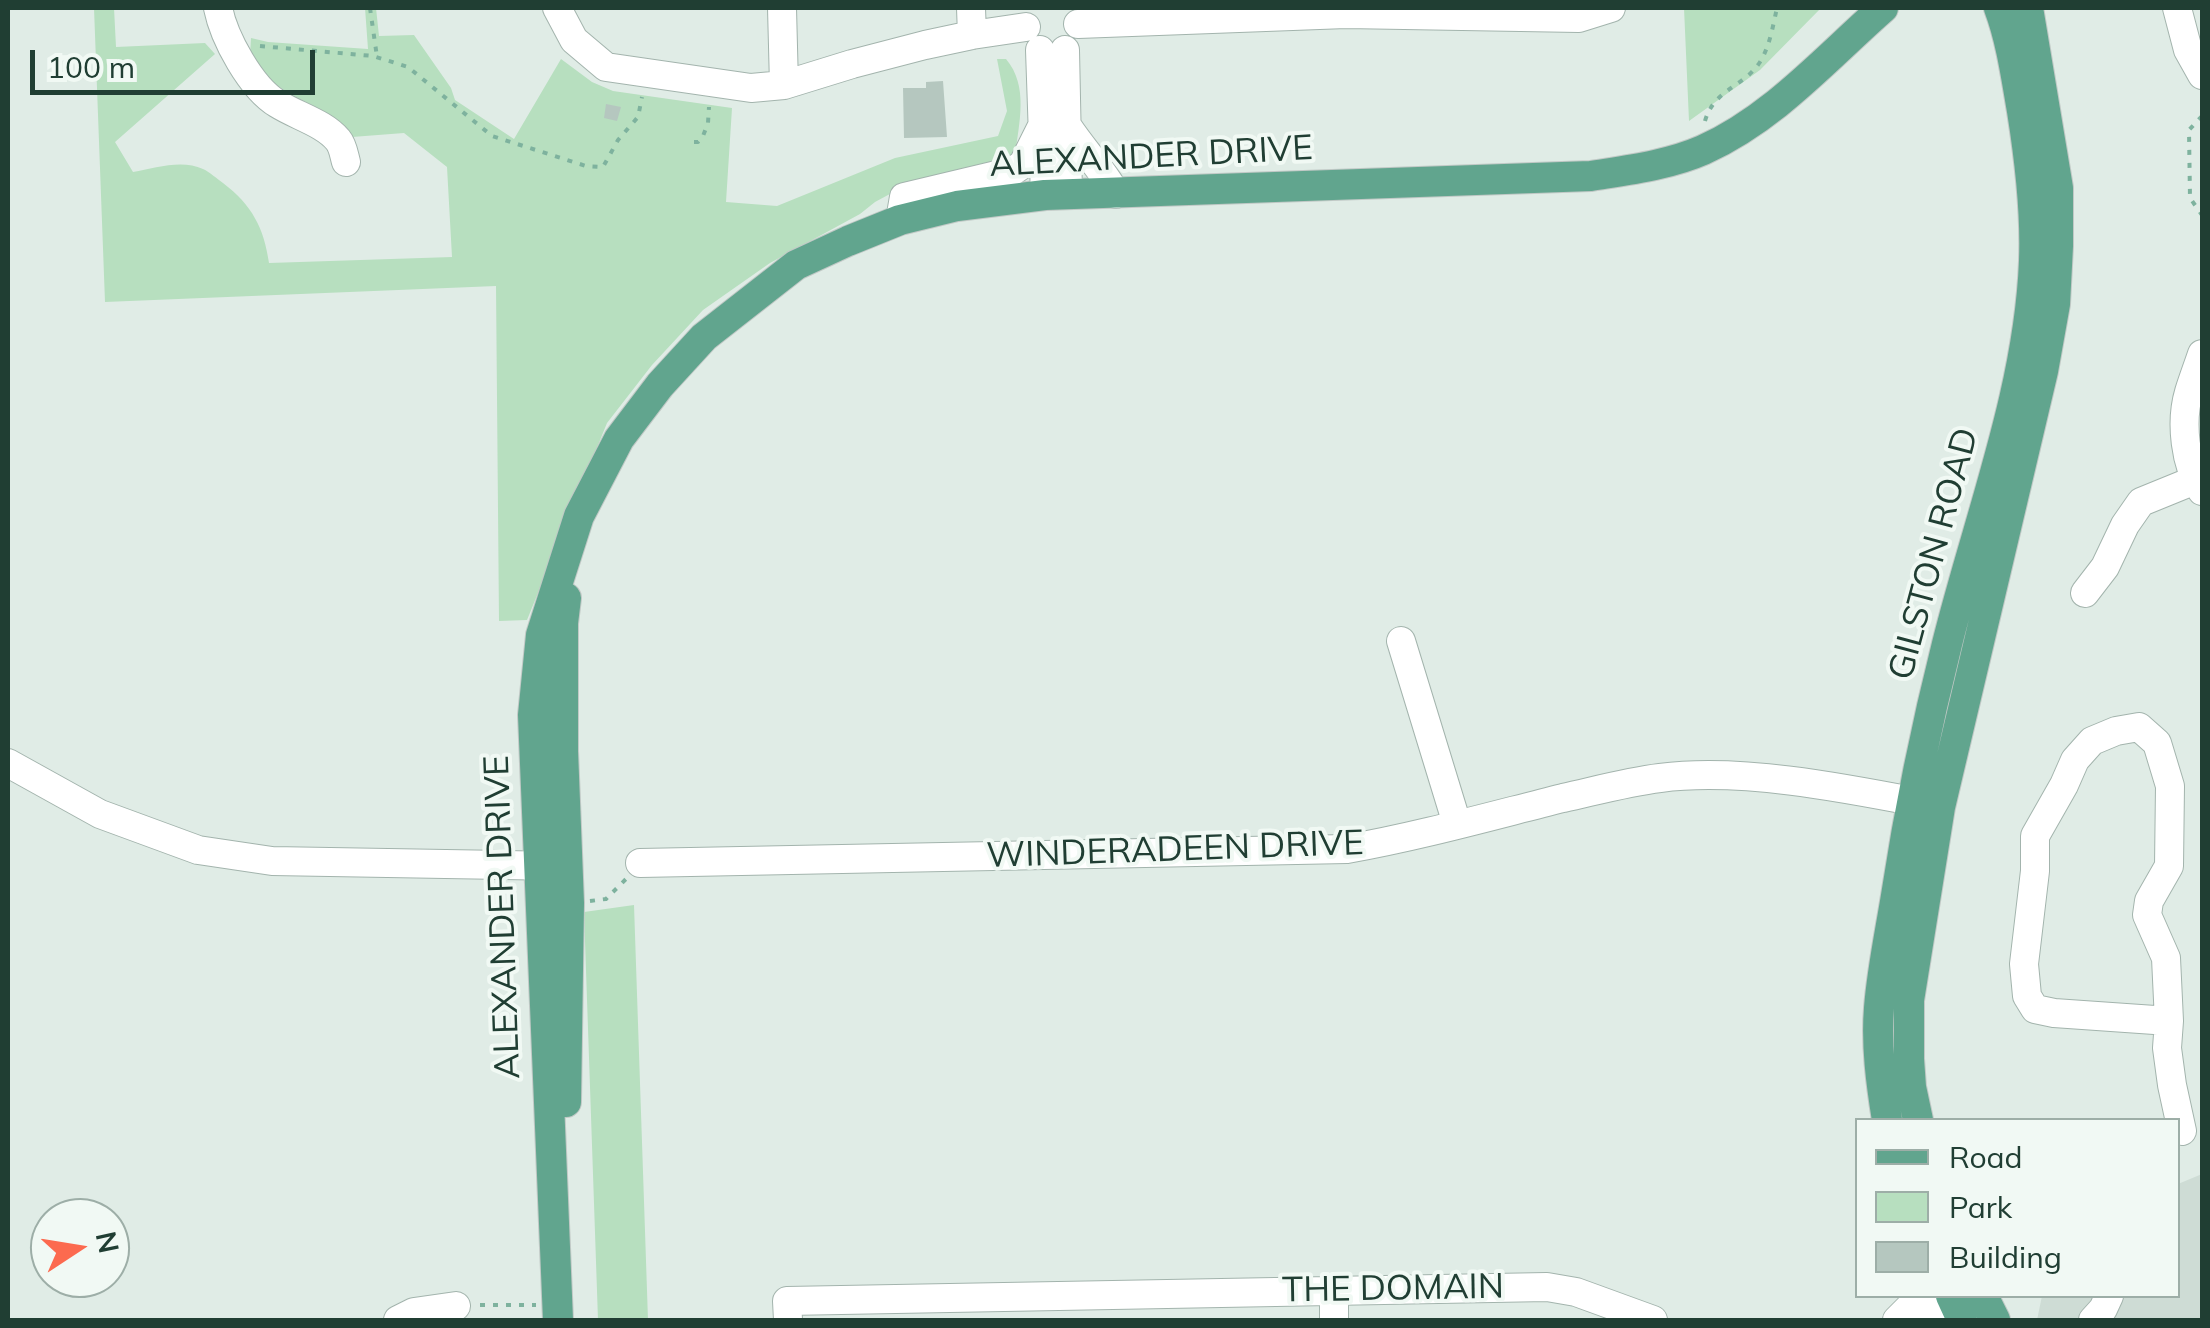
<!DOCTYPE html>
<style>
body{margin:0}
#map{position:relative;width:2210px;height:1328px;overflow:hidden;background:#e0ece6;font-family:Mulish,sans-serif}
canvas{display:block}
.frame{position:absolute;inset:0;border:10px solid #203e33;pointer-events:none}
.legend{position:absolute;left:1855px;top:1118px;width:325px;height:180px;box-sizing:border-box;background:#f1f9f4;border:2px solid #9daea7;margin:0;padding:12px 18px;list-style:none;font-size:30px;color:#203e33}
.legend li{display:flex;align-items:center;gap:20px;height:50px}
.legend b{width:50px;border:2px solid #9daea7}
.north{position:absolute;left:30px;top:1198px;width:100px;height:100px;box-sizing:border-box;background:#f1f9f4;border:2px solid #9daea7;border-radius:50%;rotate:78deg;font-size:28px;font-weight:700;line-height:40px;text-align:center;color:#203e33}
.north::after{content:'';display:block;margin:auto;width:35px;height:45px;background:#fc6a4f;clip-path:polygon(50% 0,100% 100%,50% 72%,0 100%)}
.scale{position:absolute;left:30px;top:50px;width:285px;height:45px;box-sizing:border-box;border:5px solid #203e33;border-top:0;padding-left:12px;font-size:30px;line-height:35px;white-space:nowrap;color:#203e33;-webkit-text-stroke:8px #f1f9f4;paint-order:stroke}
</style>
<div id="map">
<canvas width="2210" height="1328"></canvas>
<div class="frame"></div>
<ul class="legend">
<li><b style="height:12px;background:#61a58e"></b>Road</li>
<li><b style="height:28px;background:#b7dfbf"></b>Park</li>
<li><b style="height:28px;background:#b5c7bf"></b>Building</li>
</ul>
<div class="north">N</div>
<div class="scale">100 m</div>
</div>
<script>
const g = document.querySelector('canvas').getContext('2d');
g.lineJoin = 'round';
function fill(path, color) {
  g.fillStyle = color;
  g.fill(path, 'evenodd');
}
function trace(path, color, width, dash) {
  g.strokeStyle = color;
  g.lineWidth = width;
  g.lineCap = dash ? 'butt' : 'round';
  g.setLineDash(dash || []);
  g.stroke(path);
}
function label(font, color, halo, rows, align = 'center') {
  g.font = font + ' Mulish,sans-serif';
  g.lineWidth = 8;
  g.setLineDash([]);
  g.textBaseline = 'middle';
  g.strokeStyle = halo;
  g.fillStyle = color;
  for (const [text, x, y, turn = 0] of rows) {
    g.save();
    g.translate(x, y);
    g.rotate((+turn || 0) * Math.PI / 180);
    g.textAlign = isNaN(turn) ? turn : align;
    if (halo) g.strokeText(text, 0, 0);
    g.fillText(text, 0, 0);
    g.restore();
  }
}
fill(new Path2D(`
 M2202,1174V1320H2037L2042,1296H2178V1184Z`), '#cedcd5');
fill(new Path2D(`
 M94,8H114L116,47L205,43L215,54L115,142L133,172C155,168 182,159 203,169C210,172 217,179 223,183C252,205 264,228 269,263L452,257L447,167L404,133L352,137L317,108L287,92L265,77L250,56L251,38L268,42L368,49L365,8H376L379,36L414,35L451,88L455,100L514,139L561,59L592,82L613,91L732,108L726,202L777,206L895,158L998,136L1007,111L997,59H1006C1029,86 1019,123 1015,156L1000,165L914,181L875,202L860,214L770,263L703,310L652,365L607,423L527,620L499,621L496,286L105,302Z
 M1684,8H1821L1760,70L1689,121Z
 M634,905L648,1320H598L584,912Z`), '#b7dfbf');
fill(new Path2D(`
 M943,81L947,137L904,138L903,88H926V82Z
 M606,104L621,107L617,121L604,118Z`), '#b5c7bf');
const minor = new Path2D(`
 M218,8C224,38 251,88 278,104C297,116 324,123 338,140C343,146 344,155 346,162
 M557,8L574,40L606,67L751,88L784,85L852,64L925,45L972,35L1026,27
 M782,8L784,85
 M971,8L972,35
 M2177,8L2188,50L2202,75
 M1078,24L1346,14L1579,18L1611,8
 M1040,50L1045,195
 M1065,50L1068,194
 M1068,127C1083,150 1102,169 1116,194
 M900,220L904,197L1013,171L1023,164L1042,126
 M2202,354C2198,366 2193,379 2189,392C2180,422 2185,465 2202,491
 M2085,593L2105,567L2125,525L2141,502L2195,480
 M1401,641L1457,824
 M8,763L100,814L198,850L272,861L561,866
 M640,863L1347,849C1420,836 1491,816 1563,798C1595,791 1627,782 1660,778C1743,767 1850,789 1933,805
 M2169,1021L2054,1013L2035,1009L2027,996L2024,964L2035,871V836L2064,785L2075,760L2092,741L2116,731L2139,727L2157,743L2170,786L2169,866L2149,901L2147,915L2166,958L2169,1021L2167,1048L2172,1085L2182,1131
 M1334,1289V1320
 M398,1320L414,1312L456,1306
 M788,1320L787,1301L1547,1287L1576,1292L1653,1320
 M1897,1320L1921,1296
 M1927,1320L1952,1296
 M2093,1320L2103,1309L2109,1296`);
const major = new Path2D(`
 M566,1102L569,903L563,751V623L566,598
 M1887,1120C1881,1083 1876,1045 1879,1008C1882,970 1890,933 1896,896C1909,811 1926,727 1947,644C1978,519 2029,391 2034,261C2036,210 2030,161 2022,111C2016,76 2011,40 1999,8
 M1918,1120L1911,1087L1909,1059V1000L1940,807L2043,371L2055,304L2058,246V188L2028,8
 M1951,1296L1962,1320
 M1983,1296L1995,1320
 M558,1320L533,715L541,635L579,516L619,439L660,385L704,337L796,265L848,241L900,220L957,206L1045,195L1591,176C1628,170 1669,165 1703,150C1774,118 1826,58 1883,8`);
trace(minor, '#a3b4ad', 30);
trace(major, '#c1c9c6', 32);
trace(new Path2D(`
 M370,8L377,57
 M260,46L373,56L408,67L492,136L586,166L603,167L618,140L638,117L642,97
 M2202,116L2189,130L2190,198L2202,215
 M1705,121C1714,89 1744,87 1760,62C1770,46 1773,25 1777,8
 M694,142H698L703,136L708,123L709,107
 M590,901L606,899L627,878
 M480,1305H536`), '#7eb29e', 4, [5, 8]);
trace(minor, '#fff', 28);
trace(major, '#61a58e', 30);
label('35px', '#203e33', '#f1f9f4', [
 ["ALEXANDER DRIVE",1151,157,-3],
 ["GILSTON ROAD",1934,554,-75],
 ["WINDERADEEN DRIVE",1175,850,-2],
 ["ALEXANDER DRIVE",503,917,-92],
 ["THE DOMAIN",1393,1289,-1]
]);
</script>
